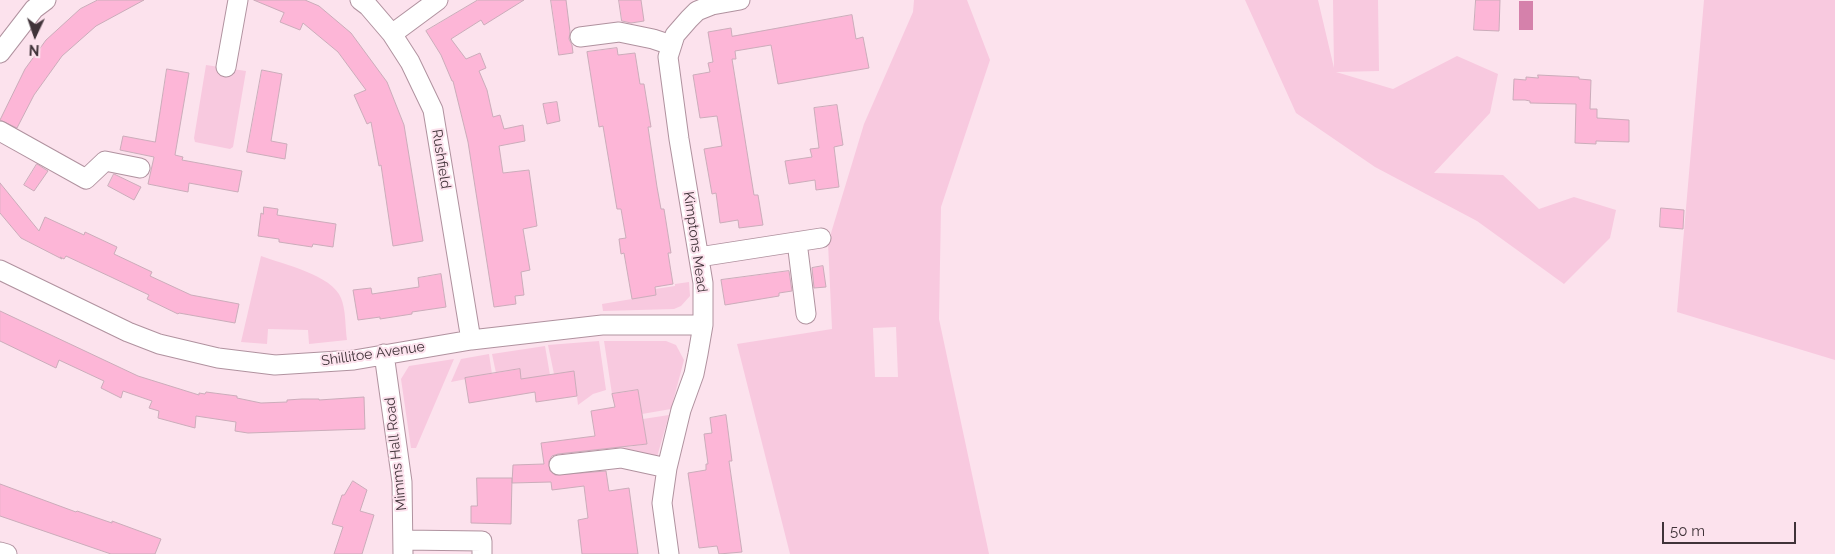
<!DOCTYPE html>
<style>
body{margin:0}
#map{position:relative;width:1835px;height:554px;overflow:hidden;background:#fce2ed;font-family:Raleway,sans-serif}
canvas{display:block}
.north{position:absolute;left:10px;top:10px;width:50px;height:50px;-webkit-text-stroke:4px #fce2ed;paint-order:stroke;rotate:183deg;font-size:14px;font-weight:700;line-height:20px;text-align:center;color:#403339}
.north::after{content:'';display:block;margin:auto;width:18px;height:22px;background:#403339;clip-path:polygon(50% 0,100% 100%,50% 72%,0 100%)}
.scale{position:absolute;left:1662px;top:522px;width:134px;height:22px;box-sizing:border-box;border:2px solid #403339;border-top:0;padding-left:6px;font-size:15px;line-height:18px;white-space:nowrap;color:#403339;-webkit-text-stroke:4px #fce2ed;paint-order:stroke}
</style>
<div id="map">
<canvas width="1835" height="554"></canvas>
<div class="north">N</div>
<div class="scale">50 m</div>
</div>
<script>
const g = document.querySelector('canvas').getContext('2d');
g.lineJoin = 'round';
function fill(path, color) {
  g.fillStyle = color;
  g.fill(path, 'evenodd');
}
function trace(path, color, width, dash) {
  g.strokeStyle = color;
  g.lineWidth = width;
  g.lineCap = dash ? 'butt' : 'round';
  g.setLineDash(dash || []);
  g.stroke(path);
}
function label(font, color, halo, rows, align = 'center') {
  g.font = font + ' Raleway,sans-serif';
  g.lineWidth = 4;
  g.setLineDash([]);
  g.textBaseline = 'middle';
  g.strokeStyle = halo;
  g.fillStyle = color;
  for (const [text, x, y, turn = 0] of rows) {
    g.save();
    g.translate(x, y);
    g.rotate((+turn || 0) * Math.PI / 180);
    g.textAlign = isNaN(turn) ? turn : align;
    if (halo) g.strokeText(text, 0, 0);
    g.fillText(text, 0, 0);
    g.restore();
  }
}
fill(new Path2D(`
 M914,0H967L990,60L941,207L939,319L989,554H790L737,344L832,329L828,243L864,124L913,12ZM896,327L898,377H875L873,328Z
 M1245,0H1318L1334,68L1333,0H1378L1379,71L1336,72L1393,89L1457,56L1498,74L1490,113L1434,173L1503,175L1539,209L1574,197L1616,210L1610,238L1564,284L1477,221L1375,167L1296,113Z
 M1704,0H1835V360L1677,312Z
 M206,65L246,71L233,147L230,149L195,142L194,138Z
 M261,256C283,264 332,275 341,298C346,310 345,326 347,340L309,344L308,330L268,329L267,344L241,342Z
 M689,282L690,296L681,306L674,309L603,311L602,304L656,295L655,289L675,286V284Z
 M599,341L606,390L593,394L578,405L574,372L554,374L548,345Z
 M604,341H666L676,345L684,360L671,409L642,414L638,390L612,394Z
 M545,346L550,375L522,381L519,369L496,373L492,354Z
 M489,354L492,374L451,382L461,359Z
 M454,359L416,448H411L401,379L409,366Z
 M669,415L657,457L622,449L621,448L647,444L643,419Z`), '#f8c9df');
fill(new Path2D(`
 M1519,1H1533V30H1519Z`), '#d581ab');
const building = new Path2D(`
 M98,0H144L96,26L62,56L34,95L17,128L0,120L25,69L46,40L80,9Z
 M254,0H305L319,6L351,33L387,82L404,125L423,241L393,246L381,165L379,166L371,122L367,124L354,95L366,90L338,52L303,23L300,30L280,22L284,13Z
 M478,0H524L484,25L481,20L451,39L466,59L480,53L486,68L479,71L487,90L493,117L500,115L504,129L523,125L525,141L499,146L503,173L529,170L537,226L523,229L530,270L521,272L524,295L515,296L516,304L494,307L468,142L453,81H452L441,55L426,31Z
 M551,0H566L570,32L569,39L572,45L573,53L559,55Z
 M619,0H641L644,21L631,23L622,21Z
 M1476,0H1500L1499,31L1474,30Z
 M852,15L856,39L863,37L869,68L778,84L771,45L735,51L736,59H732L737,90L754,195H758L763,225L739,228L738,220L720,223L716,193L712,194L704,149L722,146L717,116L700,118L693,75L710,72L708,63L713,62L708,32L731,28L732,36Z
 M617,48L618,55L635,53L640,84H644L651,127H648L657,187L661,209H664L671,253H668L673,284L655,287L656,295L632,299L624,253L621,254L619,239L626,238L621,209H617L603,126L599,127L587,52Z
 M167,69L189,73L175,155L183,157L182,160L242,171L238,192L189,183L188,192L148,184L154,157L120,150L123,136L155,142Z
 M262,70L282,74L271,141L287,144L285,159L247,152Z
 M1538,75L1579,77V79L1591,80L1590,109H1597V118L1629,120V142L1596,141V144L1575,143L1576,104L1530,103V101L1525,100H1513L1514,79L1526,80V77L1538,78Z
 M557,102L560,121L547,124L543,104Z
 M837,105L843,145L834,147L839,187L816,190L815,180L789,184L785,161L812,157L810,149L819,148L814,108Z
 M37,164L48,171L34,191L24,185Z
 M114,174L141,187L134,200L108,186Z
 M0,183L39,231L45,217L84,235L85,232L117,247L114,254L152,272L150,276L191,295L239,304L235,323L179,313L178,314L147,299L149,295L111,277L66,256L64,259L60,257L62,259L21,238L0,213Z
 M264,207L278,209L277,215L336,224L333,247L313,244L312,247L279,242V239L258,236L261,213L263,214Z
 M1661,208L1684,210L1683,229L1660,227Z
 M823,266L826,287L814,288L812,268Z
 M789,271L792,291L779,293V296L725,305L721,280Z
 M441,274L446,307L412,312V314L380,319V317L358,320L353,290L371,288L372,294L419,287L418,278Z
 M0,311L138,376L199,395V393L205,394L206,392L237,396V398L261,403L287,402V400L302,399H319V400L364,397L365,429L248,433L235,431L236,422L196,416L195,428L158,418L159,411L149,408L152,401L123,391L121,398L101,388L104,381L59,360L56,368L0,341Z
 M520,369L521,379L574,371L577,396L536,402L535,392L469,403L465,378Z
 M638,390L647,444L558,454L552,456L549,461L550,471L555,475L606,471L609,491L629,488L638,554H582L578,520L588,518L584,486L552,490L551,482L512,483L513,465L544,464L541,443L595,436L591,411L615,407L612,394Z
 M726,415L732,461H729L742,552L719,554L717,546L699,548L688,473L706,470V464H708L704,434L712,433L710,418Z
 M477,478H512L511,524L471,523V506H477Z
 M353,481L367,490L360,511L374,515L362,554H334L343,527L332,524L342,495H344Z
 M0,484L76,512L77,511L112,523V521L161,539L155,554H111L0,516Z`);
fill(building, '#fdb6d7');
trace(building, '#cbacba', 1);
const minor = new Path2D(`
 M360,0L368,6L392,34L410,62L433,110L471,340
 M392,34L438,0
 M580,37L619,32L653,39L671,45
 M0,53L34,9L46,0
 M226,67L238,0
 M0,131L86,179L105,161L140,168
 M797,242L806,314
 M699,257L821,238
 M0,270L128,332L159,344L218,358L275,365L354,360L471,340L602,325H703
 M384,354L402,482L403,554
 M559,465L621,458L667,468
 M403,540L482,541V554
 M0,552L7,554
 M669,554L662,503L667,468L681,410L694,374L698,354L703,325V283L679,139L668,57L675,35L689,19L697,11L712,5L740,0`);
trace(minor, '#b0929f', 21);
trace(minor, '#fff', 19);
label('14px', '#403339', '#fce2ed', [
 ["Rushfield",441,159,81],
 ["Kimptons Mead",695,242,82],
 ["Shillitoe Avenue",373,354,-8],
 ["Mimms Hall Road",396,454,-96]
]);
</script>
